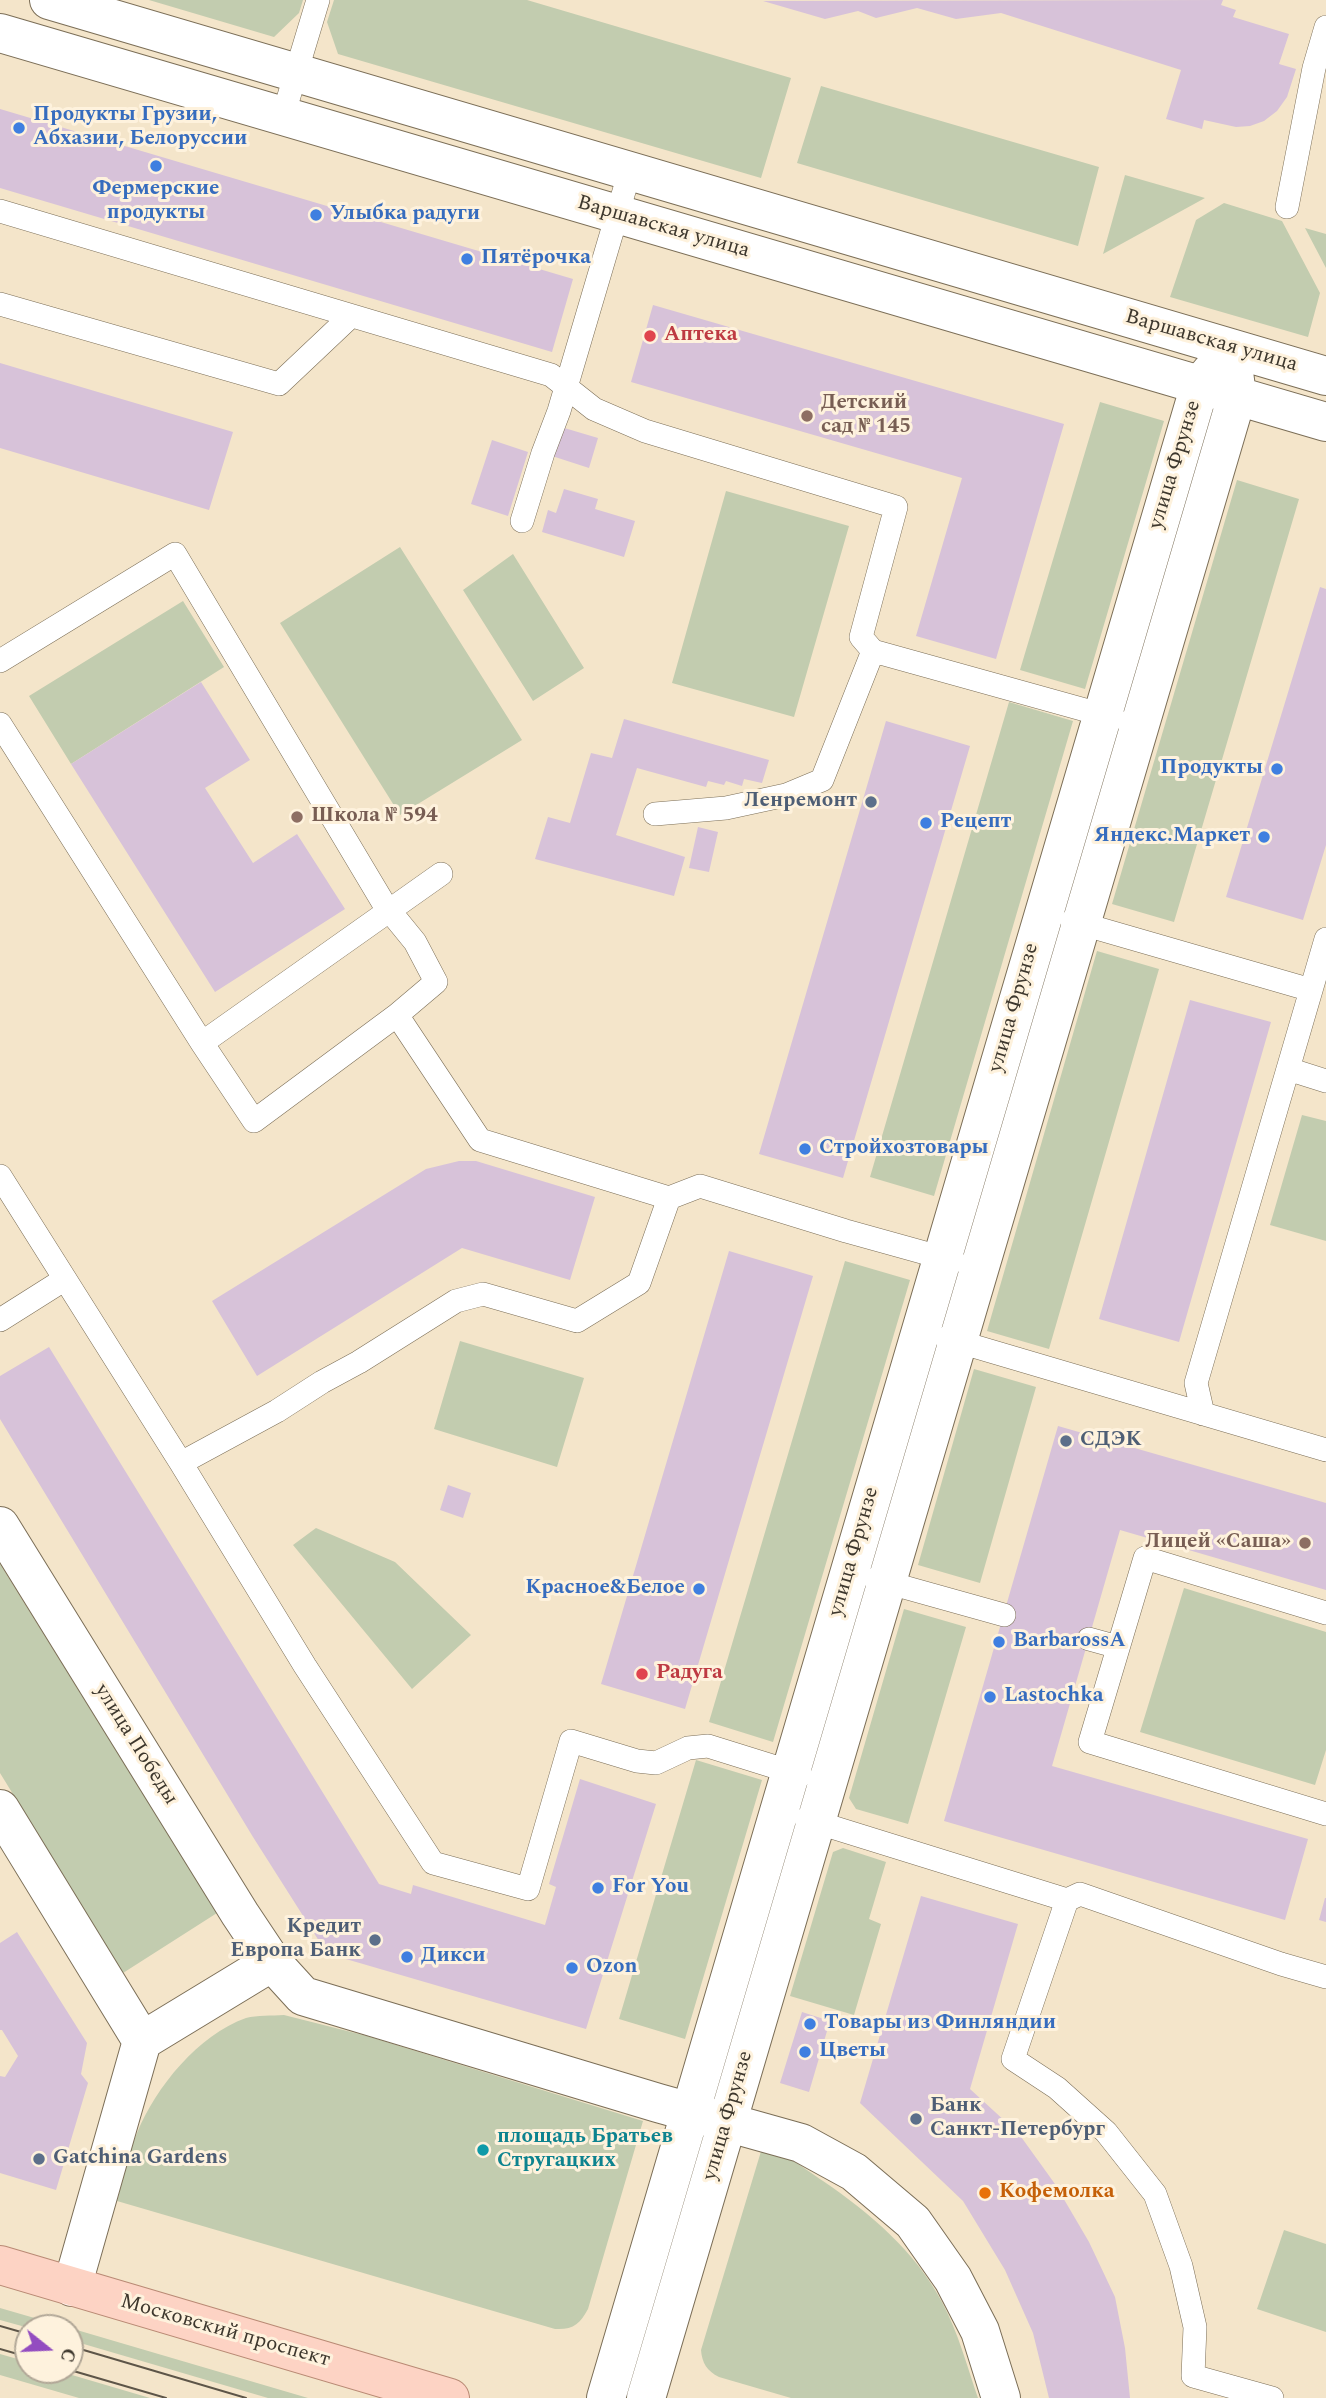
<!DOCTYPE html>
<meta charset="utf-8">
<style>
body{margin:0}
#map{position:relative;width:1326px;height:2398px;overflow:hidden;background:#f4e5ca;font-family:Spectral,serif}
canvas{display:block}
.north{position:absolute;left:14px;top:2314px;width:70px;height:70px;box-sizing:border-box;background:#fef2dd;border:2px solid #b1a797;border-radius:50%;rotate:108deg;font-size:19px;font-weight:700;line-height:28px;text-align:center;color:#3d372d}
.north::after{content:'';display:block;margin:auto;width:24px;height:32px;background:#934cc0;clip-path:polygon(50% 0,100% 100%,50% 72%,0 100%)}
</style>
<div id="map">
<canvas width="1326" height="2398"></canvas>
<div class="north">С</div>
</div>
<script>
const g = document.querySelector('canvas').getContext('2d');
g.lineJoin = 'round';
function fill(path, color) {
  g.fillStyle = color;
  g.fill(path, 'evenodd');
}
function trace(path, color, width, dash) {
  g.strokeStyle = color;
  g.lineWidth = width;
  g.lineCap = dash ? 'butt' : 'round';
  g.setLineDash(dash || []);
  g.stroke(path);
}
function label(font, color, halo, rows, align = 'center') {
  g.font = font + ' Spectral,serif';
  g.lineWidth = 6;
  g.setLineDash([]);
  g.textBaseline = 'middle';
  g.strokeStyle = halo;
  g.fillStyle = color;
  for (const [text, x, y, turn = 0] of rows) {
    g.save();
    g.translate(x, y);
    g.rotate((+turn || 0) * Math.PI / 180);
    g.textAlign = isNaN(turn) ? turn : align;
    if (halo) g.strokeText(text, 0, 0);
    g.fillText(text, 0, 0);
    g.restore();
  }
}
fill(new Path2D(`
 M149,0H303L299,13L274,37Z
 M334,0H527L791,78L761,178L338,54L327,22Z
 M821,86L1099,167L1078,246L797,163Z
 M1125,175L1205,198L1103,254Z
 M1224,203L1282,221L1320,293L1308,337L1170,297L1196,220Z
 M1305,228L1326,234V268Z
 M1100,402L1164,421L1085,689L1020,670Z
 M1237,480L1299,499L1174,922L1112,904Z
 M726,491L849,526L794,717L672,683Z
 M400,547L522,740L400,815L280,623Z
 M513,554L584,668L533,701L463,590Z
 M183,601L224,667L71,764L29,696Z
 M1009,702L1073,721L934,1196L870,1177Z
 M1097,951L1159,969L1049,1349L987,1331Z
 M1302,1115L1326,1121V1241L1270,1225Z
 M845,1261L910,1280L773,1742L709,1722Z
 M460,1341L584,1378L557,1467L434,1429Z
 M974,1369L1036,1387L980,1583L918,1565Z
 M316,1528L395,1562L471,1635L412,1689L293,1545Z
 M0,1564L217,1913L123,1973L0,1773Z
 M1184,1588L1326,1632V1750L1315,1785L1140,1732Z
 M904,1609L966,1627L908,1824L856,1809L849,1798Z
 M696,1760L762,1780L685,2039L619,2019Z
 M843,1848L886,1862L869,1919L881,1924L854,2015L790,1996L833,1852Z
 M284,2015L367,2036L643,2121L588,2309C580,2324 573,2330 555,2329L117,2201C123,2179 128,2155 137,2133C156,2087 198,2035 246,2018C257,2015 272,2016 284,2015Z
 M762,2148C783,2151 805,2169 823,2181C870,2213 915,2251 942,2302C958,2332 967,2366 978,2398H791L719,2377C707,2371 702,2363 701,2350Z
 M1284,2230L1326,2244V2332L1257,2309Z
 M0,2308L69,2328H29L0,2320Z
 M70,2328L308,2398H268L70,2340Z
 M0,2354L28,2362V2370H55L150,2398H79L0,2375Z`), '#c2ccaf');
fill(new Path2D(`
 M1223,0L1221,5L1236,10L1233,17L1289,34L1279,64L1296,69L1287,97L1277,111L1264,121L1250,126L1236,127L1204,120L1202,129L1166,119L1181,70L1001,13L956,19L917,8L876,18L858,11L825,19L763,1Z
 M0,109L573,279L552,352L0,188Z
 M653,305L1064,424L996,659L916,636L962,478L631,382Z
 M0,363L233,432L209,510L0,448Z
 M561,427L598,438L589,468L552,456Z
 M492,440L528,452L508,516L471,504Z
 M564,489L598,499L595,509L635,521L624,557L542,532L548,510L556,513Z
 M1320,587L1326,589V845L1303,920L1226,897Z
 M201,682L250,760L205,788L253,863L297,834L345,909L215,992L71,764Z
 M624,719L769,760L762,783L744,779L742,786L726,781L724,785L708,781L706,787L637,768L616,835L685,857L674,896L535,859L548,817L570,823L591,753L612,758Z
 M886,721L970,746L843,1178L759,1154Z
 M698,827L718,832L709,872L689,868Z
 M1190,1000L1271,1022L1179,1342L1099,1319Z
 M459,1161H476L595,1197L570,1280L462,1248L257,1376L212,1301L426,1169Z
 M729,1251L813,1276L685,1709L601,1684Z
 M49,1347L379,1884L411,1894L413,1885L545,1925L556,1887L549,1884L580,1779L656,1804L586,2029L339,1957L326,1952L253,1837L0,1419V1376Z
 M1058,1426L1326,1503V1590L1120,1530L1052,1766L1308,1839L1285,1920L944,1821Z
 M448,1485L471,1493L463,1518L440,1510Z
 M921,1896L1018,1924L970,2089L1019,2134L1055,2184L1089,2242L1115,2297L1125,2348L1130,2398H1049L1033,2333L1005,2270L963,2201L860,2103Z
 M1325,1898H1326V1922L1319,1920Z
 M17,1932L87,2043L81,2074L88,2083L56,2190L0,2173V2076L5,2077L18,2056L2,2030H0V1943Z
 M802,2012L830,2021L809,2092L780,2083Z`), '#d7c2d9');
const service = new Path2D(`
 M283,116L318,0
 M1287,207L1314,68L1326,27
 M0,211L551,375L594,409L645,431L896,507L861,637L873,651L1114,718
 M0,304L279,384L351,316
 M522,521L543,453L559,411L630,171
 M0,661L175,554L384,904L415,942L435,980L436,982L397,1015L480,1140L669,1198L700,1186L846,1231L954,1261
 M0,724L202,1043L254,1121L397,1015
 M655,814L726,808L786,795L822,780L873,651
 M1072,921L1311,990
 M202,1043L441,874
 M1288,1069L1326,1081
 M0,1176L181,1463L305,1666L433,1863L528,1889L571,1741L637,1761L656,1763L688,1748L708,1746L801,1775
 M0,1320L65,1279
 M946,1338L1326,1450
 M1203,1414L1196,1383L1326,939
 M181,1463L277,1411L322,1382L359,1362L456,1301L483,1294L577,1321L639,1283L669,1198
 M875,1579L1004,1615
 M1326,1613L1145,1558L1090,1742L1326,1814
 M1089,1639L1118,1647
 M806,1819L1067,1900
 M1272,2398L1193,2376L1195,2327L1181,2266L1155,2194L1106,2132L1057,2088L1013,2059L1067,1900L1080,1894L1281,1964L1326,1977`);
const minor = new Path2D(`
 M0,1526L240,1914L272,1962L303,1996L658,2103L801,2143L854,2172L913,2222L953,2279L980,2331L1001,2398
 M0,1809L142,2041
 M72,2287L142,2041L272,1962`);
const tertiary = new Path2D(`
 M49,0L1326,376
 M0,33L1326,422
 M606,2398L1200,385L1231,348
 M646,2398L1237,396L1231,348`);
const primary = new Path2D(`
 M0,2265L450,2398`);
trace(service, '#7b6e57', 24);
trace(minor, '#7b6e57', 40);
trace(tertiary, '#7b6e57', 40);
trace(primary, '#b98a75', 40);
trace(service, '#fff', 23);
trace(minor, '#fff', 38);
trace(tertiary, '#fff', 38);
trace(primary, '#fdd3c4', 38);
trace(new Path2D(`
 M0,2326L28,2334
 M70,2346L246,2398
 M0,2349L28,2357
 M70,2370L166,2398`), '#5d5548', 2);
for (const [x, y, r, color] of [
 [19,128,7,"#3f7fe0"],
 [156,166,7,"#3f7fe0"],
 [316,215,7,"#3f7fe0"],
 [467,259,7,"#3f7fe0"],
 [650,336,7,"#e0444e"],
 [807,416,7,"#8d6e63"],
 [1277,769,7,"#3f7fe0"],
 [871,802,7,"#5c6f8a"],
 [297,817,7,"#8d6e63"],
 [926,823,7,"#3f7fe0"],
 [1264,837,7,"#3f7fe0"],
 [805,1149,7,"#3f7fe0"],
 [1066,1441,7,"#5c6f8a"],
 [1305,1543,7,"#8d6e63"],
 [699,1589,7,"#3f7fe0"],
 [999,1642,7,"#3f7fe0"],
 [642,1674,7,"#e0444e"],
 [990,1697,7,"#3f7fe0"],
 [598,1888,7,"#3f7fe0"],
 [375,1940,7,"#5c6f8a"],
 [407,1957,7,"#3f7fe0"],
 [572,1968,7,"#3f7fe0"],
 [810,2024,7,"#3f7fe0"],
 [805,2052,7,"#3f7fe0"],
 [916,2119,7,"#5c6f8a"],
 [483,2150,7,"#0f9aa8"],
 [39,2159,7,"#5c6f8a"],
 [985,2193,7,"#e8710a"]
]) {
  const dot = new Path2D();
  dot.arc(x, y, r, 0, 2 * Math.PI);
  g.fillStyle = color;
  g.fill(dot);
  trace(dot, '#fef2dd', 2.5);
}
label('bold 21px', '#366cbe', '#fef2dd', [
 ["Продукты Грузии,",33,116],
 ["Абхазии, Белоруссии",33,140],
 ["Фермерские",156,190,"center"],
 ["продукты",156,214,"center"],
 ["Улыбка радуги",330,215],
 ["Пятёрочка",481,259],
 ["Продукты",1263,769,"right"],
 ["Рецепт",940,823],
 ["Яндекс.Маркет",1250,837,"right"],
 ["Стройхозтовары",819,1149],
 ["Красное&Белое",685,1589,"right"],
 ["BarbarossA",1013,1642],
 ["Lastochka",1004,1697],
 ["For You",612,1888],
 ["Дикси",421,1957],
 ["Ozon",586,1968],
 ["Товары из Финляндии",824,2024],
 ["Цветы",819,2052]
], 'left');
label('21px', '#3d372d', '#fef2dd', [
 ["Варшавская улица",663,228,16],
 ["Варшавская улица",1211,342,16],
 ["улица Фрунзе",1176,465,-73],
 ["улица Фрунзе",1015,1008,-74],
 ["улица Фрунзе",855,1552,-74],
 ["улица Победы",135,1745,58],
 ["улица Фрунзе",729,2116,-74],
 ["Московский проспект",225,2332,16]
]);
label('bold 21px', '#be3a42', '#fef2dd', [
 ["Аптека",664,336],
 ["Радуга",656,1674]
], 'left');
label('bold 21px', '#785e54', '#fef2dd', [
 ["Детский",821,404],
 ["сад № 145",821,428],
 ["Школа № 594",311,817],
 ["Лицей «Саша»",1291,1543,"right"]
], 'left');
label('bold 21px', '#4e5e75', '#fef2dd', [
 ["Ленремонт",857,802,"right"],
 ["СДЭК",1080,1441],
 ["Кредит",361,1928,"right"],
 ["Европа Банк",361,1952,"right"],
 ["Банк",930,2107],
 ["Санкт-Петербург",930,2131],
 ["Gatchina Gardens",53,2159]
], 'left');
label('bold 21px', '#0d838f', '#fef2dd', [
 ["площадь Братьев",497,2138],
 ["Стругацких",497,2162]
], 'left');
label('bold 21px', '#c56008', '#fef2dd', [
 ["Кофемолка",999,2193]
], 'left');
</script>
